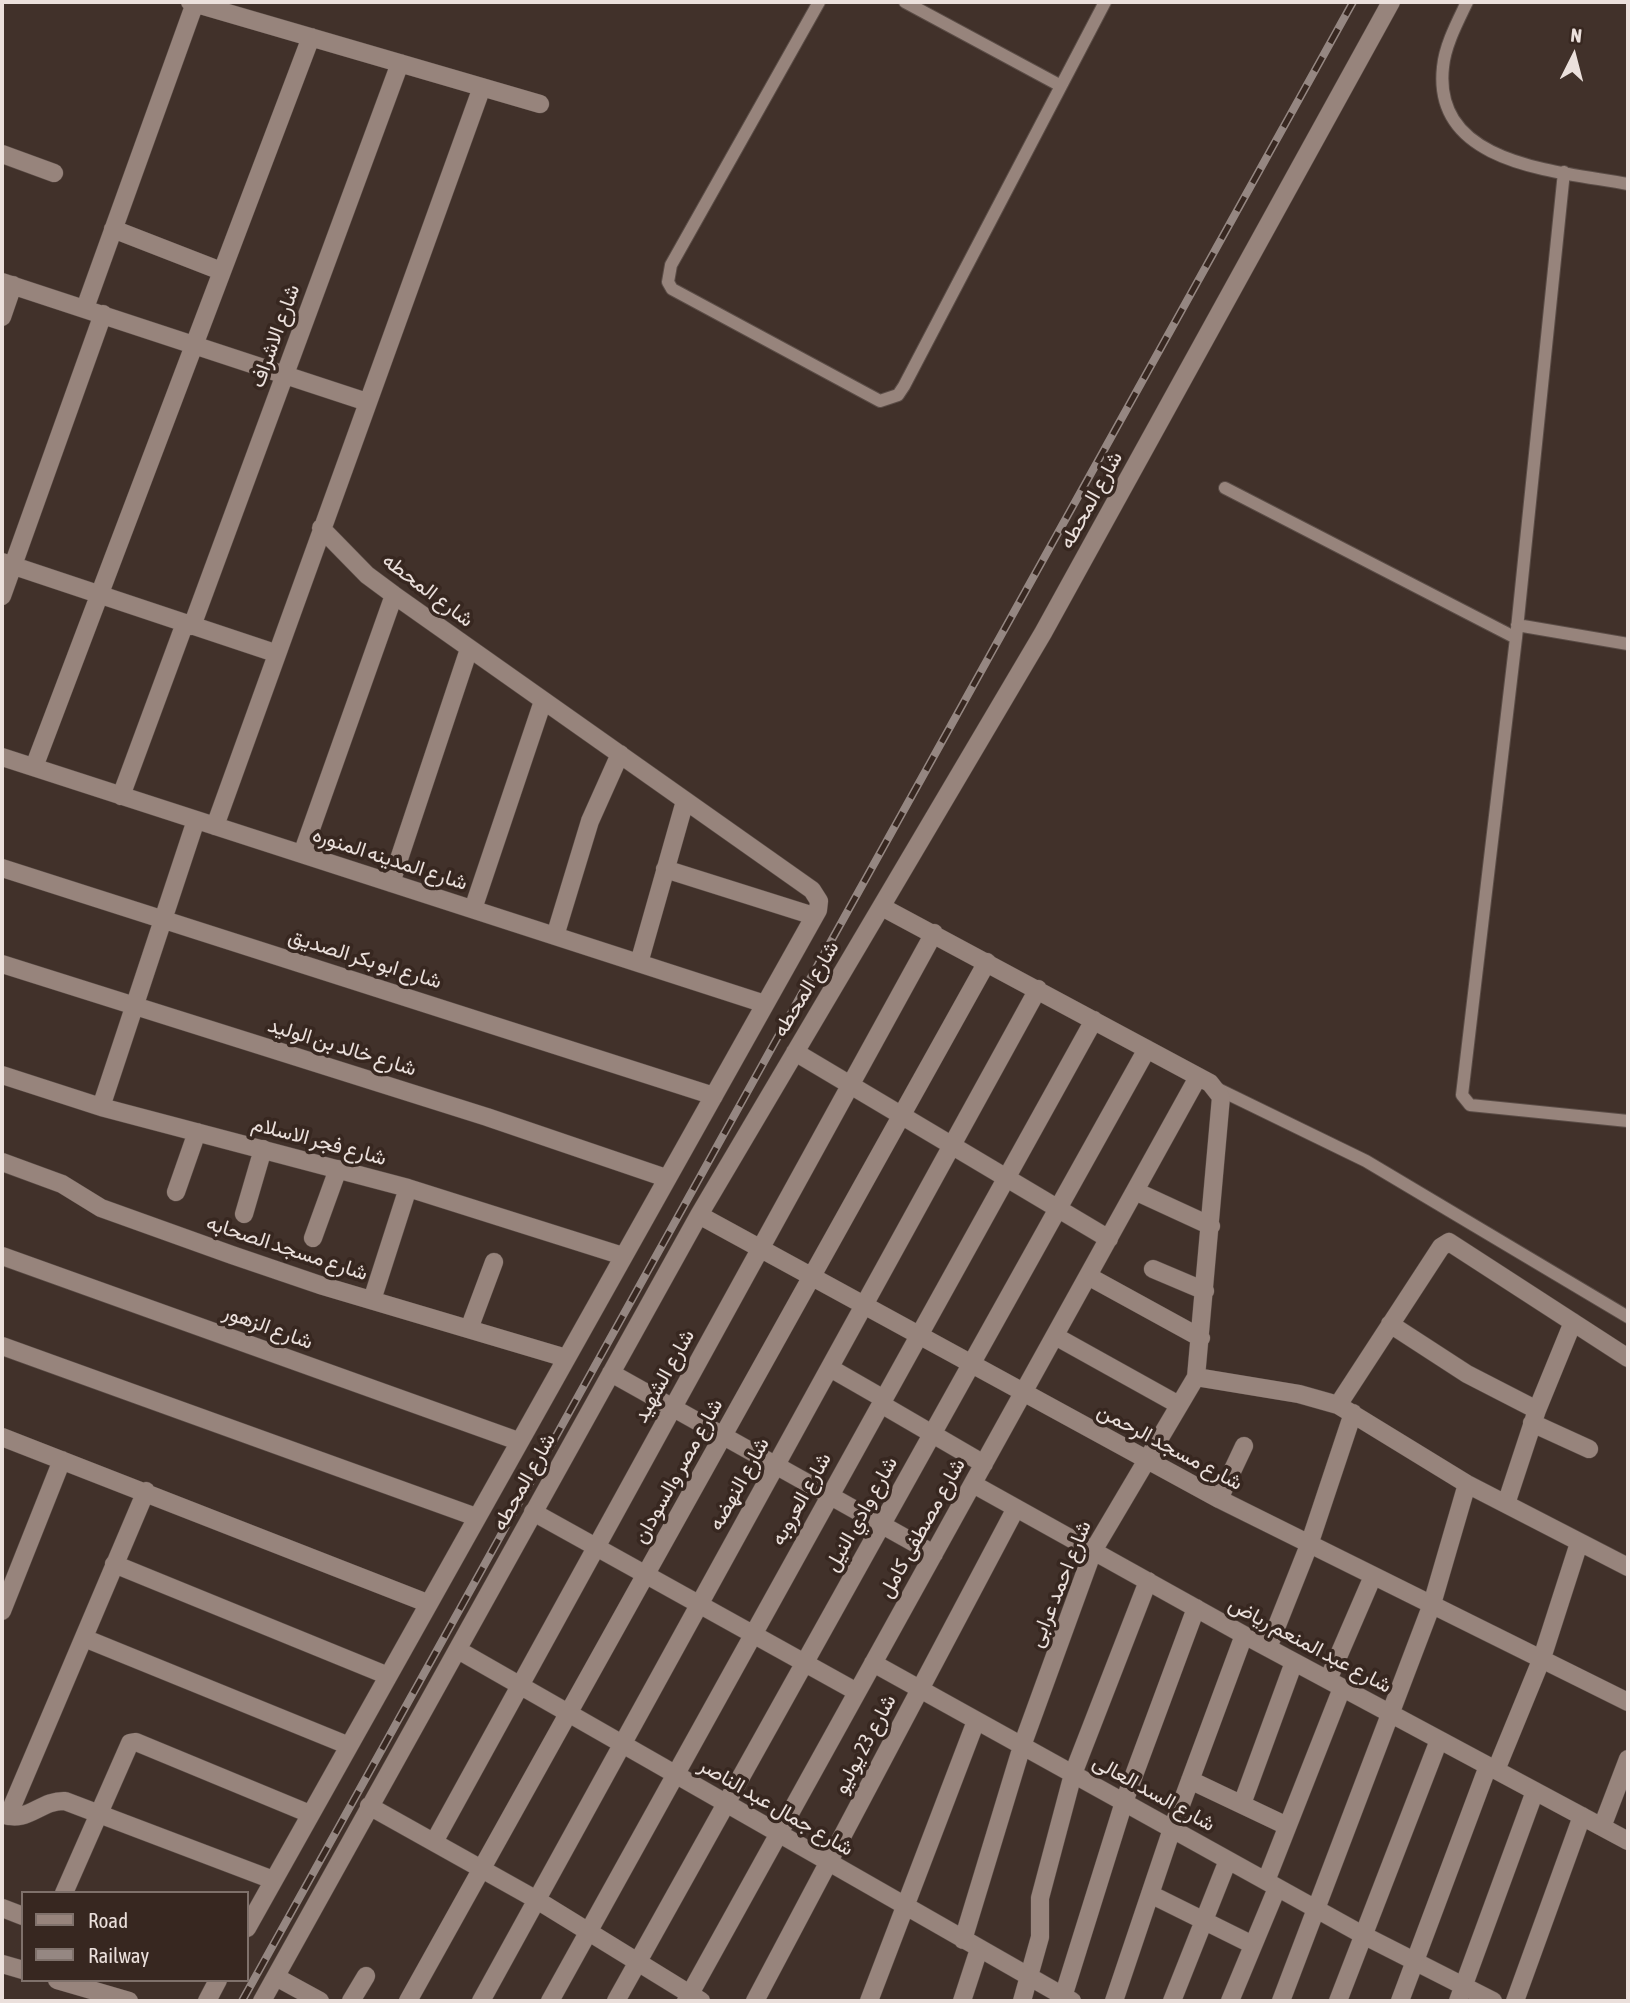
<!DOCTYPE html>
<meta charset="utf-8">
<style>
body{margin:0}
#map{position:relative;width:1630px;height:2003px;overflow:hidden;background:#41312a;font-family:"Asap Condensed",sans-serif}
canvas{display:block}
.frame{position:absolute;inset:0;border:4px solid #ebe0dc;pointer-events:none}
.legend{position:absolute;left:21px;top:1891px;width:228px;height:91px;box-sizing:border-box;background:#372720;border:2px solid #7f716b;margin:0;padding:9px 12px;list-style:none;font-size:21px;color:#ebe0dc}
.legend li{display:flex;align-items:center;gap:14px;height:35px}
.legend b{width:35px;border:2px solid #7f716b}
.north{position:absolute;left:1539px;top:21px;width:70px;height:70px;-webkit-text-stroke:5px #372720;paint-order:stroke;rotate:6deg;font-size:19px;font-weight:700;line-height:28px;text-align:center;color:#ebe0dc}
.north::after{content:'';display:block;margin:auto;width:24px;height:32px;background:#ebe0dc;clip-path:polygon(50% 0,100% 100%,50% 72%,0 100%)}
</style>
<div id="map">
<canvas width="1630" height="2003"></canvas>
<div class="frame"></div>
<ul class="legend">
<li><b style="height:9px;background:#97847c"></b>Road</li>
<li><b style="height:9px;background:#958782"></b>Railway</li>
</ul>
<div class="north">N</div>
</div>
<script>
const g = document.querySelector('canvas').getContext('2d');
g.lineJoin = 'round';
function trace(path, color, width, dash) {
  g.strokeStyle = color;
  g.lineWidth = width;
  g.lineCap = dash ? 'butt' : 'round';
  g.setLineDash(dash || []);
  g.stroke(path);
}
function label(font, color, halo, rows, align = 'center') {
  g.font = font + ' "Asap Condensed",Vazirmatn,sans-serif';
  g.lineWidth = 7;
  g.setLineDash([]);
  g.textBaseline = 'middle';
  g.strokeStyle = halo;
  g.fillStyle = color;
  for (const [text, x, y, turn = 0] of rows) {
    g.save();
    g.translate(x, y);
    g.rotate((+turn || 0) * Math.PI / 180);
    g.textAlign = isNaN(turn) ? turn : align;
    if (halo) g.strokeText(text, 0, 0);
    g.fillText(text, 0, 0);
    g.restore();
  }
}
const service = new Path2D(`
 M819,2L671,265L668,282L672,289L880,401L898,395L904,386L1105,2
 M905,2L1061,86
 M1467,2C1458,21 1445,45 1443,67C1432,166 1559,171 1628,184
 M1564,172L1516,638L1462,1095L1470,1105L1628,1121
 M1225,488L1516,638
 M1517,625L1628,644
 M1218,1089L1366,1161L1628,1317`);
const minor = new Path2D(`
 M190,2L540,104
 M2,154L54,173
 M113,229L221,271
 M2,282L367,402
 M85,308L195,3
 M2,317L13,285
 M2,562L275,653
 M2,596L103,314
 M192,626L400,63
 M2,757L765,1004
 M34,767L311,37
 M121,796L185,623
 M215,826L482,87
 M302,854L394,595
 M2,868L714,1096
 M665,869L814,916
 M391,883L469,649
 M882,907L1210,1083L1221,1097L1196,1377L1093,1551L1022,1746L963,1940
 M473,909L543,701
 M555,936L590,821L620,754
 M639,963L685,801
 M2,964L487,1117L666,1178
 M795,1052L1109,1239
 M2,1075L101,1107L408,1188L623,1256
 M101,1107L196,820
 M2,1162L62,1184L101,1208L232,1255L320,1285L566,1358
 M1135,1191L1211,1226
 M176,1192L197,1132
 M244,1214L263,1149
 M699,1215L1219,1499L1628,1702
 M313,1238L338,1169
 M2,1256L518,1441
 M1153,1269L1205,1291
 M1088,1276L1201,1338
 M372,1300L408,1188
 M1390,1324L1467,1374L1537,1410
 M469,1329L494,1262
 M1055,1336L1179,1405
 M2,1346L476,1517
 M830,1368L884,1399
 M611,1373L934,1554
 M1196,1377L1299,1394L1338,1405L1467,1484L1628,1567
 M881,1404L984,1464
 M1338,1405L1441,1247L1449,1242L1628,1358
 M1532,1423L1589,1449
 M2,1437L427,1603
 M973,1484L1244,1635L1628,1841
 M1219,1499L1244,1446
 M1506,1504L1537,1410L1573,1322
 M533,1512L857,1692
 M114,1564L386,1675
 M2,1611L62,1460
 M84,1638L347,1745
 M1268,1648L1309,1545L1353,1413
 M458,1650L1072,2001
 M873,1663L1363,1935L1493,2001
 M1328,1680L1373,1576
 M1496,1770L1542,1658L1579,1543
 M1190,1780L1287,1826
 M1242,1804L1294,1662
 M369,1806L537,1900L701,2001
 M2,1814C28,1824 40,1800 65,1801L273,1880
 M8,1816L146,1491
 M1602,1827L1628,1759
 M434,1842L934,933
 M1266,1881L1342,1688
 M64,1893L130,1743L136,1742L310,1814
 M1150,1894L1253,1945
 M2,1908L23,1916
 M247,1928L818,910L819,901L812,890L394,595L367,575L321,528
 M2,1964L23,1970
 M276,1977L320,2001
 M57,1980L129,2001
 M1063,1997L1124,1802L1196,1608
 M207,2001L218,1980
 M262,2001L699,1215L1043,633L1391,2
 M351,2001L366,1976
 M408,2001L987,962
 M481,2001L1038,989
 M550,2001L1094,1020
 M616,2001L1147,1049
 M686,2001L1198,1077
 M755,2001L1016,1508
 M869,2001L976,1721
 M962,2001L979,1949
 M1022,2001L1040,1937V1898L1073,1774L1148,1581
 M1114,2001L1172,1829L1244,1635
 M1172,2001L1228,1860
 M1230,2001L1277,1888
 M1281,2001L1432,1604L1467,1484
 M1338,2001L1439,1740
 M1400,2001L1488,1766
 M1458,2001L1535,1791
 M1515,2001L1582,1816`);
trace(service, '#5b4d47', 14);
trace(minor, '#5b4d47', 19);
trace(service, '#97847c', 12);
trace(minor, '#97847c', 18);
const rail = new Path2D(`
 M242,2001L1353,2`);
trace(rail, '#958782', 8);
trace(rail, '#372720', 5, [16]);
label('21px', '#ebe0dc', '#372720', [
 ["شارع الاشراف",275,336,-70],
 ["شارع المحطه",1091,500,-61],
 ["شارع المحطه",428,590,37],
 ["شارع المدينه المنوره",390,859,18],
 ["شارع ابو بكر الصديق",365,959,17],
 ["شارع المحطه",806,989,-59],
 ["شارع خالد بن الوليد",342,1047,17],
 ["شارع فجر الاسلام",319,1141,15],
 ["شارع مسجد الصحابه",287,1248,18],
 ["شارع الزهور",268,1327,20],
 ["شارع الشهيد",664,1376,-61],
 ["شارع مسجد الرحمن",1170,1447,28],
 ["شارع مصر والسودان",678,1471,-61],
 ["شارع المحطه",524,1482,-61],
 ["شارع النهضه",739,1484,-61],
 ["شارع العروبه",801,1499,-61],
 ["شارع وادي النيل",861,1514,-61],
 ["شارع مصطفى كامل",922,1528,-61],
 ["شارع احمد عرابى",1060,1584,-68],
 ["شارع عبد المنعم رياض",1310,1645,28],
 ["شارع 23 يوليو",865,1744,-62],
 ["شارع السد العالى",1154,1793,29],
 ["شارع جمال عبد الناصر",776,1807,30]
]);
</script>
